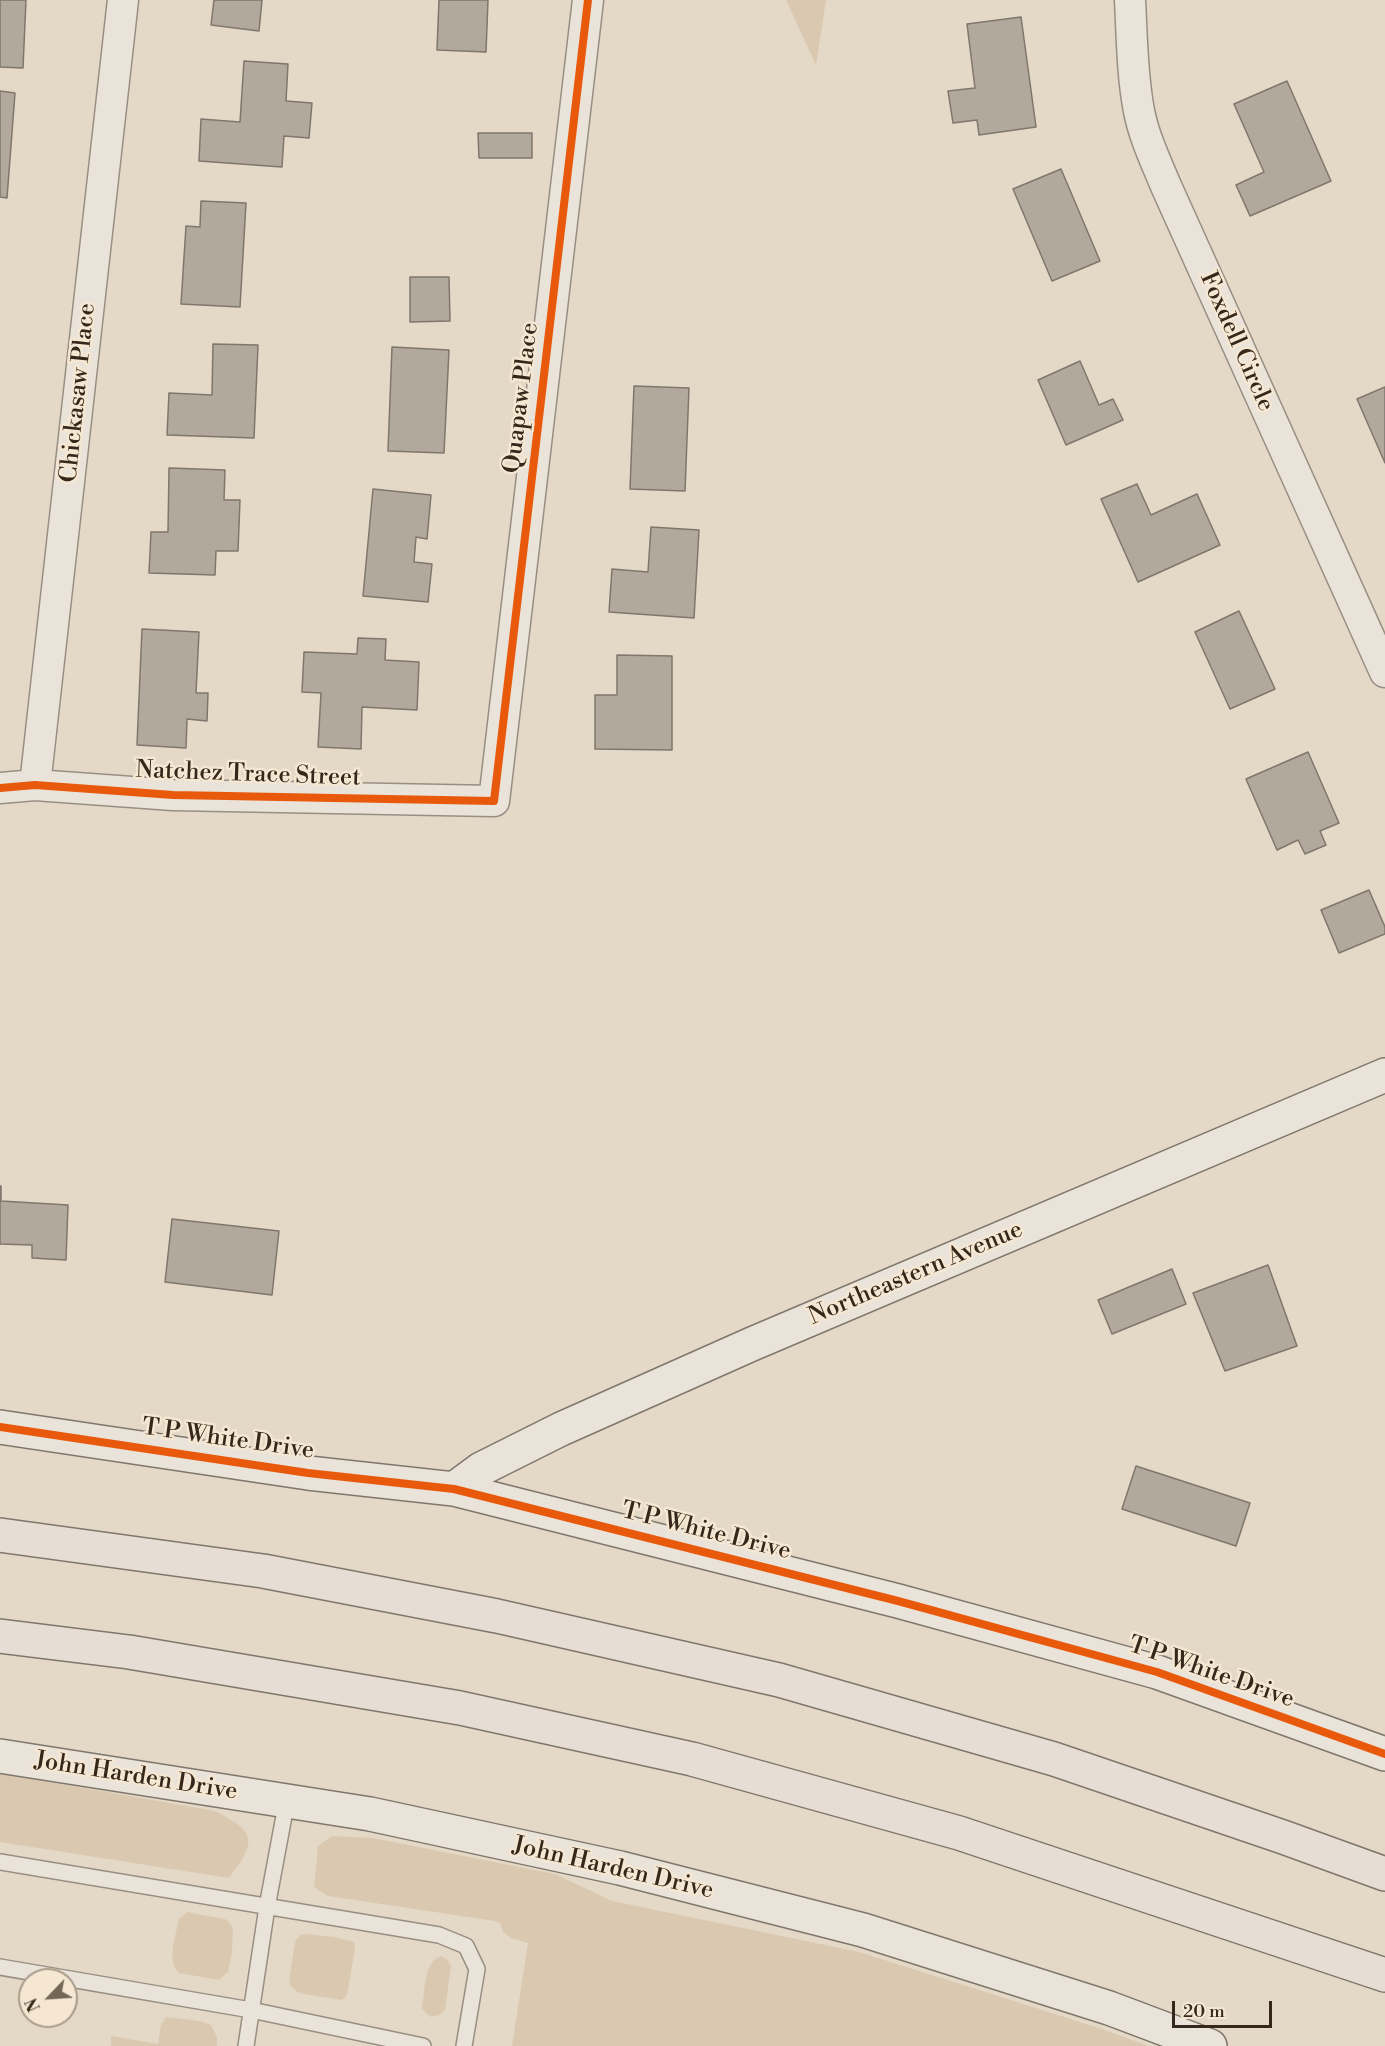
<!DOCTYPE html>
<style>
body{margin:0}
#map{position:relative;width:1385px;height:2046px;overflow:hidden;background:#e4d8c6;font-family:"Libre Bodoni",serif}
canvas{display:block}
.north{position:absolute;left:18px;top:1968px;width:60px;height:60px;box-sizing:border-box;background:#f6e7d2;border:2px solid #a99b88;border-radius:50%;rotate:245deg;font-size:16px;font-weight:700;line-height:24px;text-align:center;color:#35281a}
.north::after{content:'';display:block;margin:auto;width:21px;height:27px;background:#726656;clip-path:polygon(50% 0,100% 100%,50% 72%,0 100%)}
.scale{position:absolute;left:1172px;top:2001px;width:100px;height:27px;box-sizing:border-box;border:3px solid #35281a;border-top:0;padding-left:8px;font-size:18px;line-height:21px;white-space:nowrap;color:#35281a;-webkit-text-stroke:4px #f6e7d2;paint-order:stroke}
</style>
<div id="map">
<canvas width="1385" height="2046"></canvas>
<div class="north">N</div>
<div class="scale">20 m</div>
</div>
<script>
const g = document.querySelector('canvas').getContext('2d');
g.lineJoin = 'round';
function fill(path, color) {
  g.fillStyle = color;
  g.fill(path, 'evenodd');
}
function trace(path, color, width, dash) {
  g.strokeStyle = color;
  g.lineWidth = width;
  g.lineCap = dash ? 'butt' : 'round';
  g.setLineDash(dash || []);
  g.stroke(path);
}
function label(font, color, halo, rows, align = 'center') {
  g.font = font + ' "Libre Bodoni",serif';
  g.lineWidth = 5;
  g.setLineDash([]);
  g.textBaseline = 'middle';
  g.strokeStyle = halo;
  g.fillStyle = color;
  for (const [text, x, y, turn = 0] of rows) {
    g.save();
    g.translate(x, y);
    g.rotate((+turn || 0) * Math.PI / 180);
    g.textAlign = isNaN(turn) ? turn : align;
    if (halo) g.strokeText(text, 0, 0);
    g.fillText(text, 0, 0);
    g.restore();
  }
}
fill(new Path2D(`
 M786,0H826L816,65Z
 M0,1773L215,1811C257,1832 257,1842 229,1878L0,1842Z
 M332,1836L373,1838L555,1874L612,1901L859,1952L1099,2028L1149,2046H512L528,1943L511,1938L503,1932L500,1923L495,1921L328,1896L314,1887L318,1846Z
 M187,1912L225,1919L229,1922L233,1929L232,1952L228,1972L219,1980L179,1973C166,1961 176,1935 179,1919Z
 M306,1934L335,1937L354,1942L355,1948L347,1995L342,2000L299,1993L291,1987L289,1981L295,1942L300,1935Z
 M441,1956L448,1960L451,1966L445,2010L439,2015L431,2017L422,2009C425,1992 423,1962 441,1956Z
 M166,2017L200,2021L211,2025L217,2037V2046H111V2036L158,2044L161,2025Z`), '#dac9b0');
const building = new Path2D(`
 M0,0H26L23,68L0,67Z
 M214,0H262L259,31L211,25Z
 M439,0H488L486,52L437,50Z
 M1021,17L1036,127L979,135L977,120L953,123L948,91L975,88L967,24Z
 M244,61L288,64L286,101L312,103L309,138L284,136L282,167L199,161L201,119L240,122Z
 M1287,81L1331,181L1250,216L1236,185L1264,172L1234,104Z
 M0,91L15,93L7,198L0,197Z
 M478,133H532V158H479Z
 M1061,169L1100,261L1052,281L1013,189Z
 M201,201L246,203L240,307L181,304L186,226L200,227Z
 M410,277H449L450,321L410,322Z
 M213,344L258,345L254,438L167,435L169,393L212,395Z
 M392,347L449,350L444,453L388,451Z
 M1080,361L1099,405L1113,399L1123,420L1066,445L1038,380Z
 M634,386L689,388L685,491L630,489Z
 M1385,387V463L1357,399Z
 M169,468L225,470L224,500H240L238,551H216L215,575L149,573L151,532H168Z
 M1137,484L1151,515L1197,494L1220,545L1138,582L1101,499Z
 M373,489L431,495L427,539L416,537L414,562L432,564L428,602L363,596Z
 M651,527L699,530L694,618L609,612L612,569L648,572Z
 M1239,611L1275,689L1230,709L1195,632Z
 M142,629L199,632L196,693H208L207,721L187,719L186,748L137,745Z
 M358,638L386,639L385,660L419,662L417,710L362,707L361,749L318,747L321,693L302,692L304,652L357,654Z
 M617,655L672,656V750L595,749V695H617Z
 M1308,752L1339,823L1320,831L1326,845L1305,854L1298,840L1277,850L1246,779Z
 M1369,890L1385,927V934L1339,953L1321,910Z
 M0,1186H1V1201L68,1205L66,1260L32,1258V1245L0,1244Z
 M172,1219L279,1231L272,1295L165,1282Z
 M1268,1265L1297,1346L1225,1371L1193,1293Z
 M1172,1269L1186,1304L1112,1334L1098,1300Z
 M1136,1466L1250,1503L1236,1546L1122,1509Z`);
fill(building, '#b2a99d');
trace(building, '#7f776c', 1.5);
const lane = new Path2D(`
 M0,1862L439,1935L466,1946L477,1969L464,2046
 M0,1967L251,2010L423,2046
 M246,2046L267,1907L287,1800`);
const street = new Path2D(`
 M1130,0C1132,37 1132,75 1139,111C1144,137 1156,162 1166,186L1385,672
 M35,785L123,0
 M0,788L35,785L173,795L494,801L588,0`);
const secondary = new Path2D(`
 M0,1427L308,1473L454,1489L898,1601L1157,1672L1385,1754
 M454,1489L481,1469L561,1429L752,1344L1385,1075
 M0,1756L370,1814L620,1868L863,1930L1109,2008L1210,2046`);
const highway = new Path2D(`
 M0,1535L263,1571L497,1616L779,1680L1054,1759L1283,1837L1385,1874
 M0,1636L129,1652L460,1708L692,1759L959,1833L1385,1975`);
trace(lane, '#988f83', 18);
trace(street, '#988f83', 33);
trace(secondary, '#7f776c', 36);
trace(highway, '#7f776c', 36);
trace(lane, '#e9e3da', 15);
trace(street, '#e9e3da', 30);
trace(secondary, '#e9e3da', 33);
trace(highway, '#e6ded4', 33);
trace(new Path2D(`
 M0,788L35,785L173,795L494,801L588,0
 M0,1427L308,1473L454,1489L898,1601L1157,1672L1385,1754`), '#e8590c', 8);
label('24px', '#35281a', '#f6e7d2', [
 ["Foxdell Circle",1236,342,66],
 ["Chickasaw Place",79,393,-84],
 ["Quapaw Place",522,398,-83],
 ["Natchez Trace Street",248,775,2],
 ["Northeastern Avenue",916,1274,-23],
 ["T P White Drive",228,1440,8],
 ["T P White Drive",706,1532,14],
 ["T P White Drive",1211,1673,19],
 ["John Harden Drive",136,1777,9],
 ["John Harden Drive",613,1869,13]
]);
</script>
